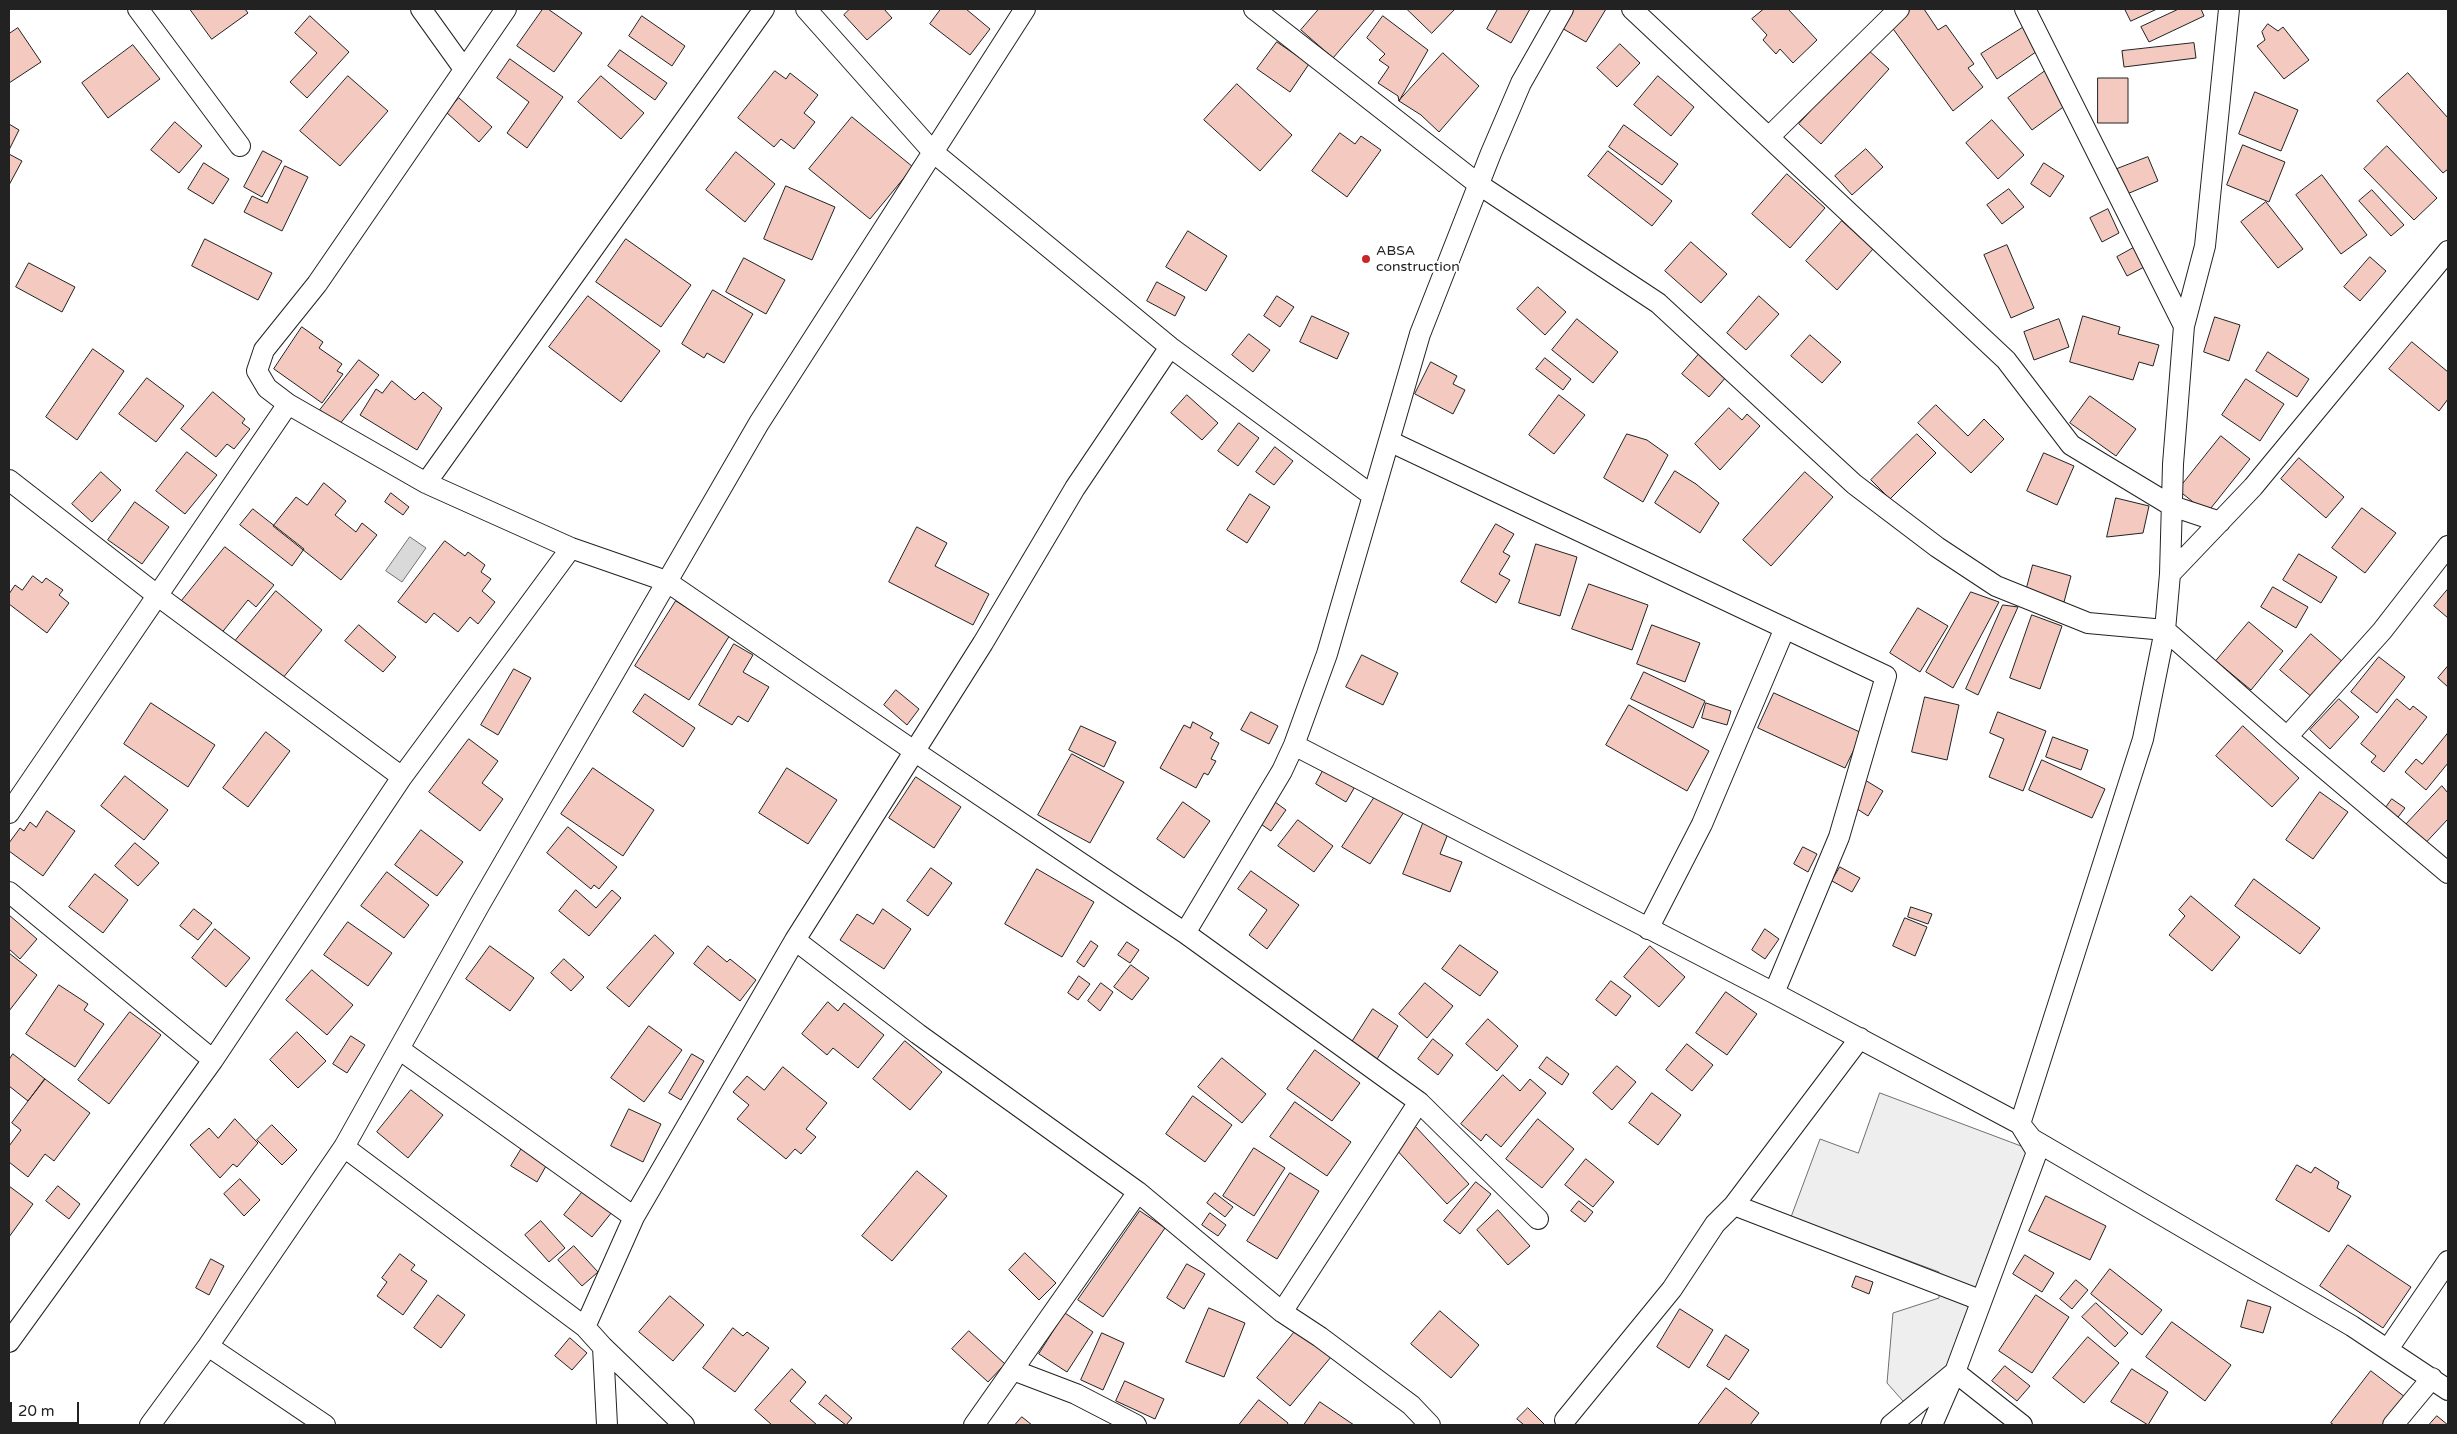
<!DOCTYPE html>
<style>
body{margin:0}
#map{position:relative;width:2457px;height:1434px;overflow:hidden;background:#fff;font-family:"Varela Round",sans-serif}
canvas{display:block}
.frame{position:absolute;inset:0;border:10px solid #222;pointer-events:none}
.scale{position:absolute;left:10px;top:1402px;width:69px;height:22px;box-sizing:border-box;border:2px solid #222;border-top:0;padding-left:6px;font-size:15px;line-height:18px;white-space:nowrap;color:#222;-webkit-text-stroke:4px #fff;paint-order:stroke}
</style>
<div id="map">
<canvas width="2457" height="1434"></canvas>
<div class="frame"></div>
<div class="scale">20 m</div>
</div>
<script>
const g = document.querySelector('canvas').getContext('2d');
g.lineJoin = 'round';
function fill(path, color) {
  g.fillStyle = color;
  g.fill(path, 'evenodd');
}
function trace(path, color, width, dash) {
  g.strokeStyle = color;
  g.lineWidth = width;
  g.lineCap = dash ? 'butt' : 'round';
  g.setLineDash(dash || []);
  g.stroke(path);
}
function label(font, color, halo, rows, align = 'center') {
  g.font = font + ' "Varela Round",sans-serif';
  g.lineWidth = 4;
  g.setLineDash([]);
  g.textBaseline = 'middle';
  g.strokeStyle = halo;
  g.fillStyle = color;
  for (const [text, x, y, turn = 0] of rows) {
    g.save();
    g.translate(x, y);
    g.rotate((+turn || 0) * Math.PI / 180);
    g.textAlign = isNaN(turn) ? turn : align;
    if (halo) g.strokeText(text, 0, 0);
    g.fillText(text, 0, 0);
    g.restore();
  }
}
const green = new Path2D(`
 M1880,1093L2037,1152L1955,1372L1911,1410L1887,1383L1893,1313L1939,1298V1272L1791,1217L1820,1139L1858,1153Z`);
fill(green, '#eee');
trace(green, '#6f6f6f', 1);
const water = new Path2D(`
 M410,537L426,548L402,582L386,571Z`);
fill(water, '#d9d9d9');
trace(water, '#6f6f6f', 1);
const building = new Path2D(`
 M190,9H245L248,13L212,39Z
 M543,9H548L582,33L554,72L517,46Z
 M850,9H884L892,18L867,40L844,15Z
 M941,9H966L990,29L970,55L930,24Z
 M1319,9H1375L1333,58L1301,30Z
 M1407,9H1455L1432,33Z
 M1498,9H1530L1511,43L1487,29Z
 M1571,9H1606L1586,42L1560,27Z
 M1764,9H1788L1817,40L1793,63L1780,49L1776,54L1763,40L1767,35L1752,19Z
 M1911,9H1924L1938,30L1946,25L1974,64L1968,68L1983,87L1953,111L1891,26Z
 M2125,9H2157L2131,21Z
 M2179,9H2201L2204,16L2149,42L2141,27Z
 M310,16L349,52L307,98L290,82L317,53L295,33Z
 M642,16L685,46L672,66L629,36Z
 M1383,16L1428,50L1399,101L1398,96L1378,83L1389,67L1379,60L1385,54L1367,38Z
 M2268,24L2278,31L2283,27L2309,60L2284,79L2257,46L2265,40L2262,32Z
 M2027,25L2043,47L1997,79L1981,54Z
 M18,28L41,62L9,83V34Z
 M1277,42L1309,64L1290,92L1257,69Z
 M2194,43L2196,58L2124,67L2122,51Z
 M1620,44L1640,63L1617,87L1597,68Z
 M133,45L160,79L108,118L82,83Z
 M1867,49L1889,69L1821,144L1799,124Z
 M620,50L667,83L655,100L608,66Z
 M1443,53L1479,86L1439,132L1421,115L1399,101Z
 M510,59L563,97L527,148L507,133L529,102L497,78Z
 M2052,66L2077,97L2032,130L2008,98Z
 M775,71L786,79L790,73L818,95L804,113L815,122L794,149L781,139L774,147L738,118Z
 M2408,73L2448,118V169L2443,173L2377,101Z
 M348,76L388,111L340,166L300,131Z
 M601,76L644,113L621,139L578,102Z
 M1658,76L1694,107L1671,136L1634,105Z
 M2098,78H2128V123H2098Z
 M1237,84L1292,135L1260,171L1204,120Z
 M2255,92L2298,110L2281,151L2239,134Z
 M459,98L492,127L479,142L446,112Z
 M852,117L913,167L870,219L809,169Z
 M1992,120L2024,155L1998,179L1966,143Z
 M175,122L202,146L179,173L151,150Z
 M9,124L19,130L9,150Z
 M1624,125L1678,164L1662,185L1609,147Z
 M1340,133L1355,144L1361,136L1381,150L1347,197L1312,171Z
 M2243,145L2285,162L2269,202L2227,185Z
 M2387,146L2437,198L2414,220L2364,169Z
 M1866,149L1883,167L1852,195L1835,176Z
 M263,151L282,161L262,197L244,187Z
 M1608,151L1672,201L1652,226L1588,176Z
 M736,152L775,184L745,222L706,190Z
 M9,154L22,161L9,185Z
 M2148,157L2158,181L2127,194L2117,169Z
 M204,163L229,179L213,204L188,189Z
 M2044,163L2064,176L2050,197L2031,184Z
 M285,166L308,177L282,231L244,212L252,196L267,203Z
 M1787,174L1825,208L1790,248L1752,214Z
 M2322,175L2367,235L2341,254L2296,195Z
 M786,186L835,207L812,260L764,239Z
 M2009,189L2024,207L2002,224L1987,205Z
 M2372,190L2404,225L2391,236L2359,201Z
 M2266,202L2303,249L2278,268L2241,222Z
 M2108,209L2119,233L2102,242L2090,218Z
 M1842,221L1873,249L1837,290L1806,261Z
 M1188,231L1227,256L1206,291L1166,267Z
 M205,239L272,273L258,300L192,266Z
 M626,239L691,285L661,327L596,282Z
 M1691,242L1727,274L1701,303L1665,271Z
 M2007,245L2034,308L2011,318L1984,255Z
 M2137,246L2148,265L2127,276L2117,257Z
 M2370,257L2386,271L2360,301L2344,287Z
 M744,258L785,280L766,314L726,292Z
 M29,263L75,287L62,312L16,287Z
 M1157,282L1185,297L1175,316L1147,301Z
 M1538,287L1566,312L1545,335L1517,309Z
 M713,290L753,314L724,363L707,353L704,358L682,344Z
 M588,296L660,351L621,402L549,347Z
 M1277,296L1294,307L1280,327L1264,316Z
 M1759,296L1779,314L1746,350L1727,333Z
 M1312,316L1349,333L1337,359L1300,342Z
 M2083,316L2120,327L2118,334L2159,345L2153,366L2139,362L2133,380L2070,362Z
 M2215,317L2240,325L2229,361L2204,352Z
 M1577,319L1618,352L1593,383L1552,350Z
 M2059,319L2069,347L2034,360L2024,332Z
 M302,327L323,342L319,348L342,364L337,371L343,374L322,403L274,369Z
 M1249,334L1270,350L1253,372L1232,355Z
 M1810,335L1841,362L1822,383L1791,356Z
 M2412,342L2448,372V399L2439,411L2389,369Z
 M1705,347L1732,370L1709,397L1682,374Z
 M93,349L124,371L77,440L46,417Z
 M2268,352L2309,379L2297,397L2256,371Z
 M1545,358L1571,379L1563,390L1536,369Z
 M359,360L379,375L339,425L320,410Z
 M1431,362L1457,376L1453,384L1465,390L1453,414L1415,394Z
 M147,378L184,406L156,442L119,414Z
 M2246,379L2284,404L2260,441L2222,415Z
 M392,381L415,400L423,392L442,408L417,450L360,415L376,389L382,393Z
 M213,392L245,419L242,423L250,429L234,449L227,444L216,457L181,429Z
 M1187,395L1218,423L1202,440L1171,413Z
 M1559,395L1585,415L1554,454L1529,435Z
 M2090,396L2136,429L2116,456L2070,423Z
 M1936,405L1968,436L1984,419L2004,439L1971,473L1918,423Z
 M1729,408L1742,420L1747,414L1760,426L1720,470L1695,444Z
 M1239,423L1259,438L1238,466L1218,451Z
 M1627,434L1647,440L1668,455L1643,502L1604,478Z
 M1917,434L1936,453L1890,499L1871,480Z
 M2221,436L2250,459L2207,513L2178,490Z
 M1275,447L1293,461L1274,485L1256,472Z
 M187,452L217,475L185,514L156,491Z
 M2044,453L2074,466L2057,505L2027,491Z
 M2299,458L2344,497L2326,518L2281,479Z
 M1675,471L1696,484L1719,503L1700,533L1655,503Z
 M101,472L121,490L92,522L72,504Z
 M1805,472L1833,497L1771,566L1743,540Z
 M324,483L346,501L335,515L356,532L362,523L377,535L341,580L273,526L296,497L307,505Z
 M391,493L409,507L403,515L385,502Z
 M1250,494L1270,507L1247,543L1227,530Z
 M2116,498L2149,506L2143,533L2107,537Z
 M135,502L169,527L142,564L108,540Z
 M2362,508L2396,533L2365,573L2332,548Z
 M253,509L304,549L292,566L240,525Z
 M1496,524L1514,534L1503,552L1510,556L1499,574L1510,580L1496,603L1461,582Z
 M917,527L947,543L935,566L989,594L973,625L889,582Z
 M445,541L465,556L468,552L485,565L481,572L491,579L482,591L495,602L478,624L470,617L458,632L434,613L426,623L398,602Z
 M1536,544L1577,557L1560,616L1519,603Z
 M225,547L274,585L256,607L248,600L220,635L180,603Z
 M2299,554L2337,577L2321,603L2283,580Z
 M2033,565L2071,576L2064,602L2026,591Z
 M33,576L42,583L46,578L63,590L59,595L69,603L47,633L9,604V594L15,585L22,590Z
 M1589,584L1648,605L1632,650L1572,629Z
 M2273,587L2308,607L2296,628L2261,607Z
 M2448,589V618L2434,606Z
 M276,591L322,630L278,684L232,645Z
 M1971,592L1999,602L1953,688L1926,672Z
 M676,601L730,635L689,700L635,666Z
 M2003,605L2018,607L1978,695L1966,689Z
 M1918,608L1948,626L1920,672L1890,653Z
 M2032,615L2062,626L2040,689L2010,678Z
 M2249,622L2283,651L2251,690L2216,661Z
 M359,625L396,657L383,672L345,641Z
 M1652,625L1700,643L1685,682L1637,664Z
 M2311,634L2344,663L2313,698L2280,670Z
 M734,644L753,655L743,672L769,687L748,722L738,716L732,725L699,705Z
 M1362,655L1398,673L1383,705L1346,687Z
 M2379,657L2405,677L2377,713L2351,692Z
 M2448,666V687L2438,678Z
 M514,669L531,678L498,735L481,725Z
 M1644,672L1705,701L1693,728L1631,699Z
 M896,690L919,709L907,725L884,705Z
 M1774,693L1862,733L1845,768L1758,728Z
 M645,694L695,728L683,747L633,712Z
 M1925,697L1959,705L1947,760L1912,752Z
 M2339,699L2359,717L2330,749L2310,730Z
 M2397,699L2410,710L2413,706L2427,717L2384,772L2371,762L2376,756L2361,744Z
 M151,703L215,745L188,787L124,744Z
 M1706,703L1731,711L1727,725L1702,718Z
 M1629,705L1709,751L1687,791L1606,745Z
 M1251,712L1278,726L1269,744L1241,730Z
 M1998,712L2046,731L2023,791L1989,777L2004,739L1990,733Z
 M1193,722L1213,733L1210,738L1219,743L1211,759L1216,761L1208,775L1204,773L1196,788L1160,768L1184,725L1190,728Z
 M1081,726L1116,742L1104,767L1069,750Z
 M2243,726L2299,778L2272,807L2216,756Z
 M266,732L290,751L248,807L223,788Z
 M2448,733V763L2426,790L2405,772L2416,759L2422,764Z
 M2053,737L2088,750L2081,770L2046,757Z
 M469,739L498,761L482,783L503,799L480,831L429,792Z
 M1072,754L1124,782L1090,843L1038,815Z
 M2042,760L2105,789L2092,818L2029,790Z
 M1326,765L1357,783L1346,802L1316,784Z
 M593,768L654,810L623,856L561,814Z
 M787,768L837,800L808,844L759,813Z
 M125,776L168,810L144,840L101,806Z
 M916,777L961,807L934,848L889,818Z
 M1860,777L1883,791L1868,816L1845,801Z
 M2442,786L2448,793V819L2419,850L2399,832Z
 M2320,792L2348,812L2313,859L2286,840Z
 M1264,794L1286,810L1271,831L1249,816Z
 M1376,795L1404,812L1370,864L1342,847Z
 M2392,799L2405,808L2392,825L2380,816Z
 M1183,802L1210,821L1184,858L1157,839Z
 M47,811L75,831L43,876L9,851V843L20,828L24,831L30,822L36,827Z
 M1426,816L1451,826L1440,854L1462,862L1450,892L1403,874Z
 M1298,820L1333,846L1314,872L1278,846Z
 M568,827L617,867L599,889L594,885L591,889L547,853Z
 M421,830L463,862L437,896L395,865Z
 M135,843L159,863L138,886L115,866Z
 M1803,847L1817,854L1808,872L1794,864Z
 M1840,867L1860,878L1852,892L1832,881Z
 M931,868L952,883L928,916L907,901Z
 M1037,869L1094,902L1062,957L1005,924Z
 M1251,871L1299,905L1267,949L1249,935L1267,910L1238,889Z
 M387,872L429,905L404,938L361,906Z
 M95,874L128,900L103,933L69,907Z
 M2254,879L2320,928L2300,954L2235,906Z
 M576,890L596,908L612,890L621,898L589,936L559,911Z
 M2191,896L2240,937L2212,971L2169,935L2185,916L2179,910Z
 M1911,907L1932,914L1928,924L1908,917Z
 M194,909L212,923L198,940L180,926Z
 M883,909L911,929L884,969L840,940L857,914L873,924Z
 M9,915L37,939L20,959L9,949Z
 M1905,918L1927,927L1915,956L1893,946Z
 M348,922L392,953L368,986L324,955Z
 M215,929L250,958L226,987L192,958Z
 M1765,929L1779,939L1765,959L1752,950Z
 M655,935L674,953L629,1007L607,988Z
 M1091,941L1098,946L1084,967L1077,962Z
 M1127,942L1139,950L1130,963L1118,955Z
 M1460,945L1498,972L1480,996L1442,969Z
 M490,946L534,978L510,1011L466,979Z
 M708,946L727,962L730,959L756,980L740,1001L694,964Z
 M1650,946L1685,977L1659,1007L1624,977Z
 M9,953L37,975L9,1011Z
 M564,959L584,977L571,991L551,973Z
 M1131,965L1149,978L1132,1000L1114,987Z
 M312,970L353,1005L327,1035L286,1000Z
 M1079,976L1090,984L1078,1000L1068,993Z
 M1611,981L1631,996L1616,1016L1596,1000Z
 M1101,983L1113,992L1100,1011L1088,1001Z
 M1425,983L1453,1006L1427,1038L1399,1014Z
 M59,985L88,1004L84,1010L104,1024L75,1067L26,1034Z
 M1726,992L1757,1014L1727,1055L1696,1033Z
 M828,1002L838,1011L844,1003L884,1035L858,1068L833,1048L827,1055L802,1034Z
 M1373,1009L1398,1026L1377,1059L1352,1042Z
 M130,1012L161,1035L109,1104L78,1080Z
 M1488,1019L1518,1046L1497,1071L1466,1044Z
 M649,1026L682,1050L644,1102L611,1078Z
 M297,1032L326,1061L298,1088L270,1060Z
 M351,1036L365,1045L347,1073L333,1064Z
 M1433,1039L1453,1055L1438,1075L1418,1059Z
 M905,1041L942,1072L910,1110L873,1079Z
 M1687,1044L1713,1065L1692,1091L1666,1070Z
 M1315,1050L1360,1083L1332,1121L1287,1089Z
 M13,1054L45,1079L28,1101L9,1086V1060Z
 M692,1054L704,1061L681,1100L669,1093Z
 M1547,1057L1569,1074L1562,1085L1539,1068Z
 M1222,1058L1266,1094L1242,1123L1198,1087Z
 M1617,1066L1636,1082L1612,1110L1593,1093Z
 M783,1067L827,1103L806,1129L816,1137L801,1154L795,1149L786,1159L737,1119L749,1105L733,1092L747,1076L764,1090Z
 M1503,1075L1520,1091L1530,1079L1546,1093L1501,1147L1486,1134L1481,1141L1461,1124Z
 M45,1079L90,1113L54,1161L45,1154L28,1177L9,1162V1146L21,1130L12,1123Z
 M411,1090L443,1115L408,1158L377,1132Z
 M1652,1093L1681,1115L1658,1145L1629,1123Z
 M1193,1096L1232,1125L1205,1162L1166,1134Z
 M1295,1102L1351,1142L1327,1176L1270,1137Z
 M629,1109L661,1124L643,1162L611,1146Z
 M235,1119L258,1143L237,1167L233,1164L220,1178L190,1145L209,1128L218,1138Z
 M1538,1119L1574,1149L1542,1188L1506,1159Z
 M272,1125L297,1150L282,1165L257,1140Z
 M1415,1126L1469,1184L1447,1204L1393,1146Z
 M525,1143L550,1159L537,1182L511,1166Z
 M1254,1148L1285,1168L1254,1216L1223,1196Z
 M1586,1159L1614,1182L1593,1207L1565,1185Z
 M2297,1165L2311,1173L2315,1167L2339,1182L2337,1188L2351,1196L2329,1232L2276,1200Z
 M917,1171L947,1196L892,1261L862,1236Z
 M1290,1173L1319,1191L1277,1259L1247,1241Z
 M240,1179L260,1200L244,1216L224,1194Z
 M1476,1182L1491,1194L1460,1234L1444,1221Z
 M9,1186L33,1204L9,1237Z
 M58,1186L80,1204L69,1219L46,1201Z
 M584,1190L612,1212L592,1237L564,1215Z
 M1215,1193L1233,1207L1225,1217L1207,1203Z
 M2046,1196L2106,1226L2090,1260L2029,1231Z
 M1579,1201L1593,1212L1585,1222L1571,1211Z
 M1498,1210L1530,1246L1508,1265L1477,1230Z
 M1140,1211L1165,1228L1103,1317L1078,1300Z
 M1210,1213L1226,1225L1218,1236L1202,1225Z
 M541,1221L565,1248L549,1262L525,1235Z
 M2348,1245L2411,1287L2383,1328L2320,1286Z
 M574,1246L598,1272L582,1286L558,1260Z
 M1025,1253L1056,1283L1039,1300L1009,1270Z
 M400,1254L415,1265L411,1270L427,1281L403,1315L377,1296L387,1282L382,1278Z
 M2025,1255L2054,1273L2042,1292L2013,1274Z
 M211,1259L224,1266L209,1295L196,1288Z
 M1187,1264L1205,1274L1184,1309L1167,1298Z
 M2110,1269L2162,1310L2142,1335L2091,1294Z
 M1856,1276L1873,1282L1869,1294L1852,1287Z
 M2076,1280L2088,1290L2072,1309L2060,1299Z
 M438,1295L465,1315L441,1348L414,1328Z
 M2036,1295L2069,1317L2032,1373L1999,1351Z
 M670,1296L704,1325L673,1361L639,1332Z
 M2248,1300L2271,1307L2263,1333L2241,1327Z
 M2096,1303L2128,1333L2115,1347L2082,1317Z
 M1209,1308L1245,1323L1224,1377L1186,1362Z
 M1680,1309L1713,1330L1689,1368L1657,1347Z
 M1440,1311L1479,1345L1451,1378L1411,1344Z
 M1065,1313L1093,1332L1067,1372L1039,1354Z
 M2172,1322L2231,1365L2205,1401L2146,1357Z
 M733,1328L743,1336L747,1332L769,1348L735,1392L703,1368Z
 M1297,1329L1331,1357L1290,1406L1257,1378Z
 M969,1331L1005,1364L988,1382L952,1349Z
 M1102,1333L1124,1343L1103,1390L1081,1380Z
 M1726,1335L1749,1350L1729,1380L1707,1366Z
 M2088,1337L2119,1363L2084,1403L2053,1378Z
 M570,1338L587,1353L572,1370L555,1356Z
 M2005,1366L2030,1386L2017,1401L1992,1381Z
 M792,1369L806,1382L790,1401L817,1425H772L755,1410Z
 M2132,1369L2168,1392L2148,1425L2111,1402Z
 M2371,1371L2405,1397L2383,1425H2334L2331,1423Z
 M1125,1381L1164,1399L1155,1419L1116,1401Z
 M1726,1388L1759,1413L1750,1425H1698Z
 M826,1395L852,1418L846,1425L819,1404Z
 M1259,1400L1288,1423L1287,1425H1239Z
 M1320,1402L1354,1425H1304Z
 M1528,1408L1545,1425H1524L1517,1419Z
 M2437,1416L2448,1425H2429Z
 M1022,1417L1032,1425H1015Z`);
fill(building, '#f3c9c0');
trace(building, '#222', 1);
const street = new Path2D(`
 M138,9L240,146
 M421,9L464,69
 M506,9L317,284L264,350L257,371L267,388L288,404L426,483L571,548L666,581L914,751L1185,933L1419,1102L1538,1219
 M806,9L933,152L1170,347L1373,496
 M1254,9L1478,184L1658,303L1854,484L1937,547L1996,586L2088,623L2165,630L2287,737L2448,873
 M1632,9L2006,360L2071,445L2172,506L2220,522
 M2025,9L2184,326
 M1770,136L1899,9
 M1389,441L1886,676L1839,837L1774,993
 M9,480L158,596L402,777
 M426,483L764,9
 M2170,574L2253,487L2448,251
 M2287,737L2382,631L2448,546
 M1294,745L1774,993L2020,1124L2032,1139L2352,1326L2448,1390
 M9,813L288,404
 M9,892L213,1060
 M1648,929L1702,824L1785,628
 M1185,933L1282,771L1294,745L1327,654L1420,334L1491,153L1521,83L1563,9
 M795,940L918,1034L1138,1192L1282,1312L1320,1337L1411,1405L1430,1425
 M399,1049L634,1217
 M344,1147L585,1327
 M1734,1205L1860,1038
 M1282,1312L1419,1102
 M9,1342L213,1060L402,777L571,548
 M208,1346L325,1425
 M603,1347L607,1425
 M2388,1349L2448,1261
 M1013,1370L1076,1394L1136,1425
 M1565,1420L1672,1289L1715,1224L1734,1205L1980,1300
 M150,1425L208,1346L344,1147L480,904L759,423L1025,9
 M684,1425L603,1347L585,1327L634,1217L795,940L983,643L1075,488L1170,347
 M974,1425L1138,1192
 M1891,1425L1955,1372L2037,1152L2020,1124L2143,739L2165,630L2170,574L2173,464L2184,326L2205,246L2229,9
 M1932,1425L1955,1372L2022,1425
 M2393,1425L2432,1378`);
trace(street, '#222', 22);
trace(street, '#fff', 20);
for (const [x, y, r, color] of [
 [1366,259,5,"#c62828"]
]) {
  const dot = new Path2D();
  dot.arc(x, y, r, 0, 2 * Math.PI);
  g.fillStyle = color;
  g.fill(dot);
  trace(dot, '#fff', 2);
}
label('14px', '#222', '#fff', [
 ["ABSA",1376,251],
 ["construction",1376,267]
], 'left');
</script>
